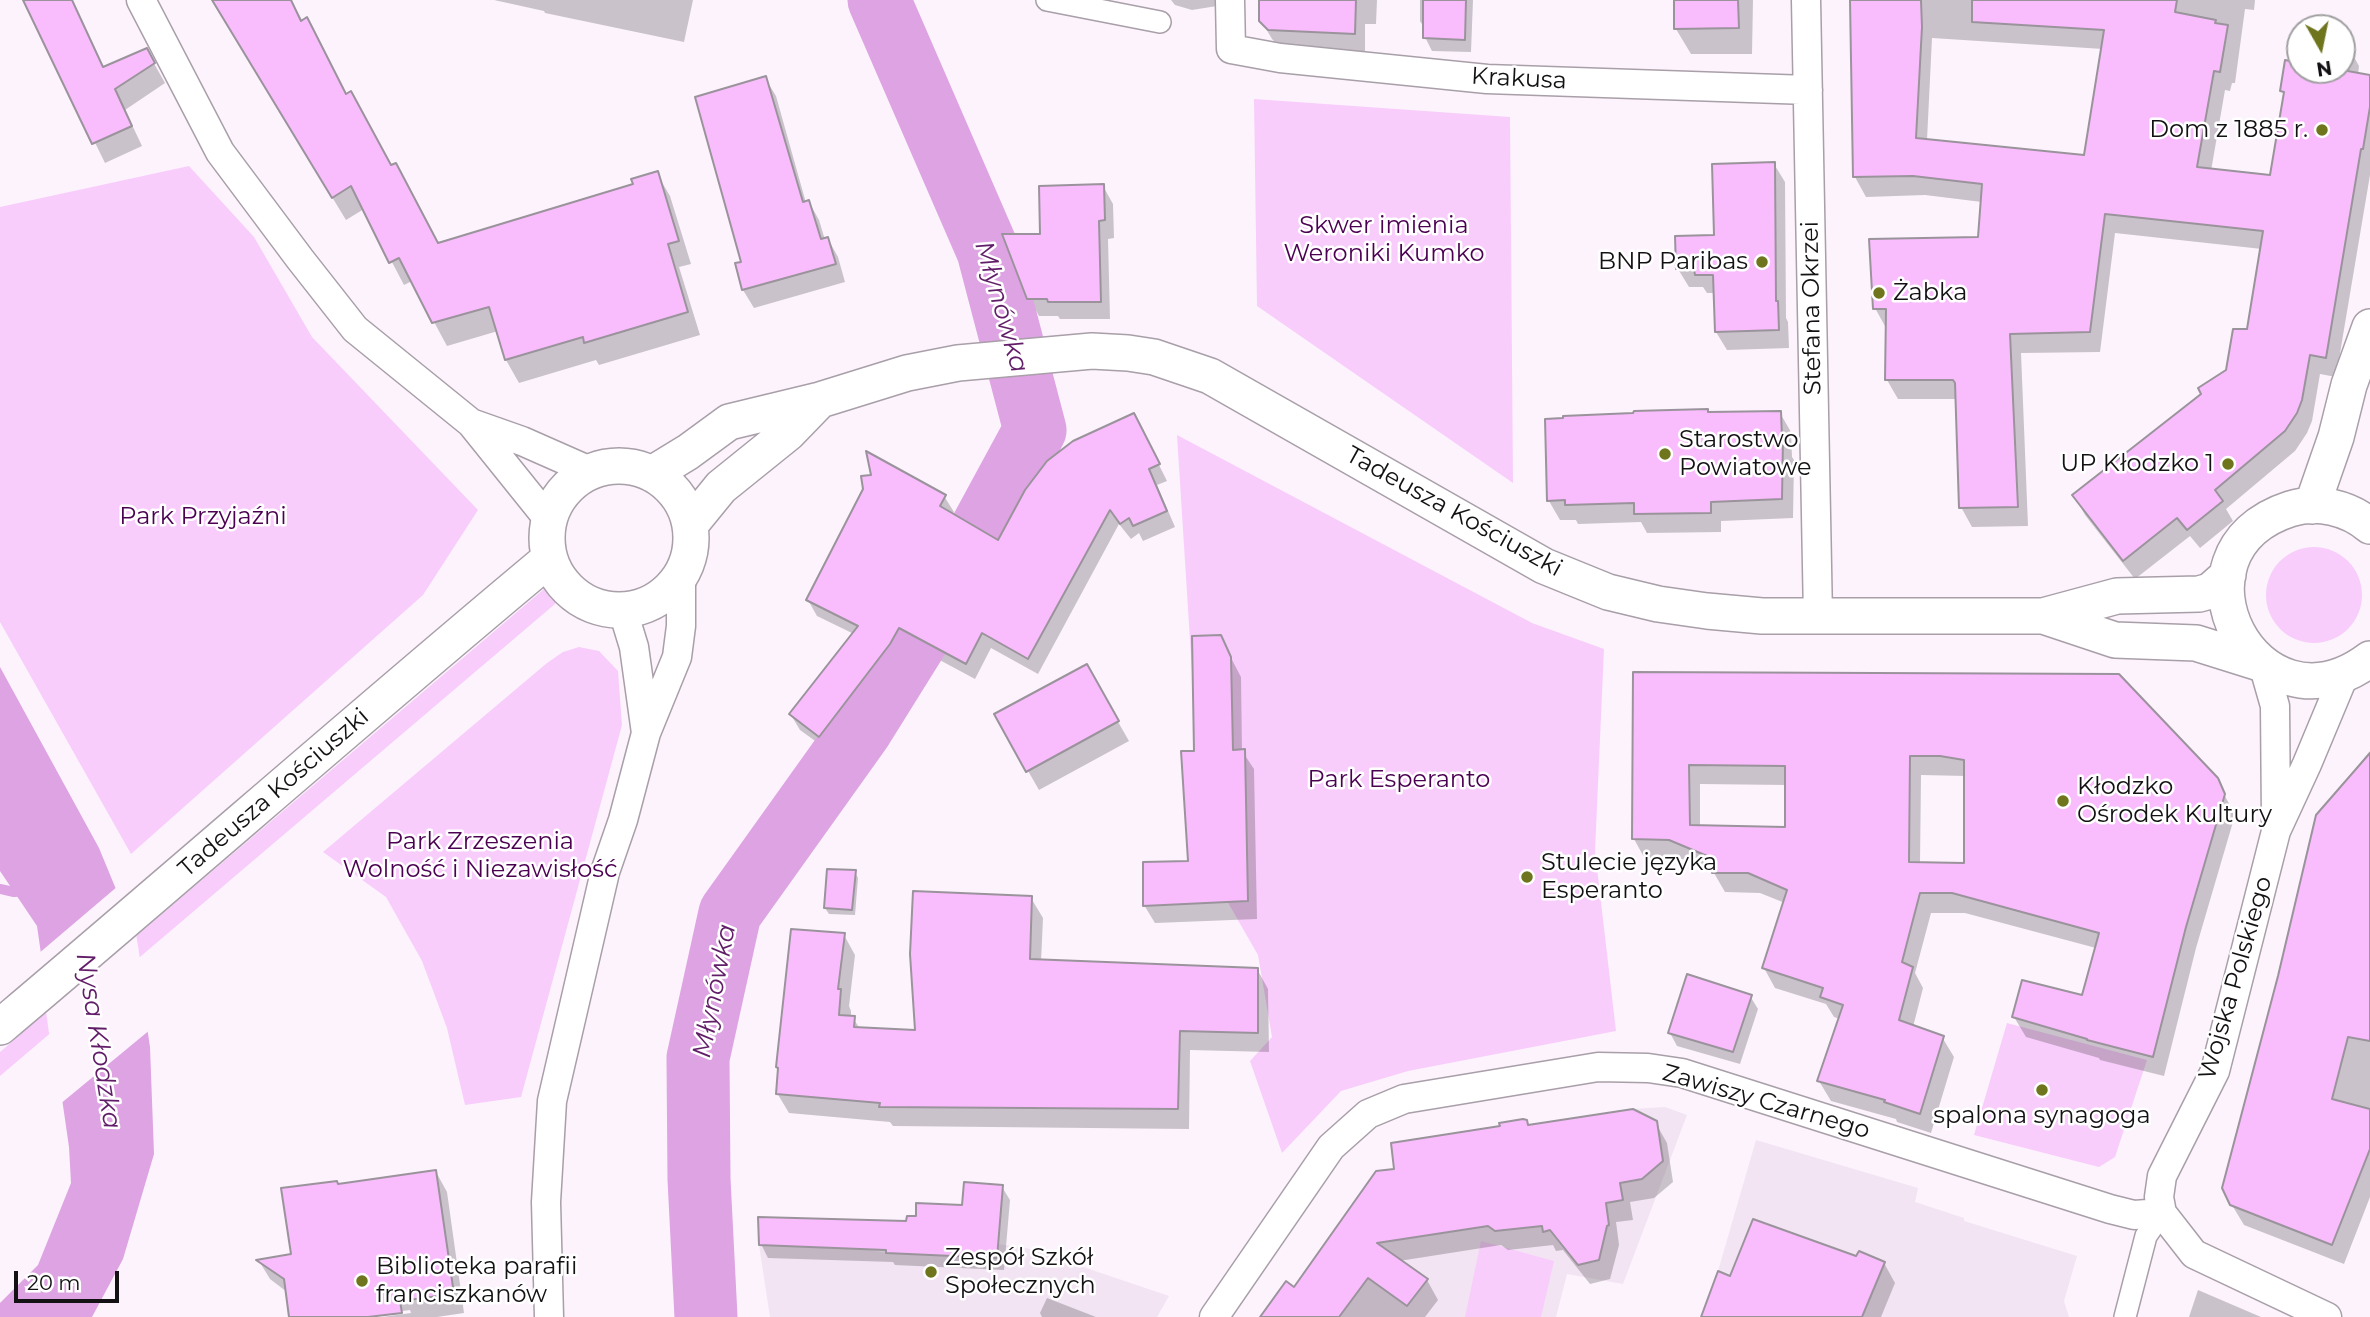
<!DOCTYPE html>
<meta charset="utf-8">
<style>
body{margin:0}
#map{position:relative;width:2370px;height:1317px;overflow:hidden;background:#fcf3fd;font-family:Montserrat,sans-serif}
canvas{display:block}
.north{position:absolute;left:2286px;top:14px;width:70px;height:70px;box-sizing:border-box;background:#fff;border:2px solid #a1a0a1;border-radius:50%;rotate:171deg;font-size:19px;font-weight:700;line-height:28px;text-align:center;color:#141114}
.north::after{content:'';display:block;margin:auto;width:24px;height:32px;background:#6e751d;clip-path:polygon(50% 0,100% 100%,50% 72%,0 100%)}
.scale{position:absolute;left:14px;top:1271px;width:105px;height:32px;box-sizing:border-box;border:4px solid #141114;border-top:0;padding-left:9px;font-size:21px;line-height:24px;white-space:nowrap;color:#141114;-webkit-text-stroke:5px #fff;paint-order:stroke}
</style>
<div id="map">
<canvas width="2370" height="1317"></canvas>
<div class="north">N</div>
<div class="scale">20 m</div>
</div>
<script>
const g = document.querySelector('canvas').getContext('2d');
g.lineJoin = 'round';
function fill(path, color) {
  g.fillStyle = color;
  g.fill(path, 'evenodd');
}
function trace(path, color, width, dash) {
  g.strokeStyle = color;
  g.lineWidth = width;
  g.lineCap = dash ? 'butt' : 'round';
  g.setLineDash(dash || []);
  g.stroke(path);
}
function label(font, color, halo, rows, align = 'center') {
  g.font = font + ' Montserrat,sans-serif';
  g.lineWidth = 5;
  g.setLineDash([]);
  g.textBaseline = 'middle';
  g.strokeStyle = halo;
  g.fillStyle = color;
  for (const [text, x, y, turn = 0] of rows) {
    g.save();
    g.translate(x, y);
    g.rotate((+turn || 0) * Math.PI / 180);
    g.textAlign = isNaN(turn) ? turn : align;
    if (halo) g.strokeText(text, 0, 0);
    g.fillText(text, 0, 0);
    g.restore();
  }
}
fill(new Path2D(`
 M1665,1107L1687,1115L1623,1284L1567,1274L1556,1317H1260L1286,1281L1294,1286L1376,1171L1394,1168L1390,1142L1497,1127L1499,1123L1523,1119L1528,1125L1633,1109Z
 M1756,1140L1918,1188L1915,1202L1964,1218V1221L2077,1256L2064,1301L2069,1317H1701L1718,1271Z
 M998,1244L1027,1248L1169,1296L1157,1317H770L759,1245L865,1249L886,1253L997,1258Z`), '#f2e4f3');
fill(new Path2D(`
 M1254,99L1510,117L1513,483L1257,306Z
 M189,166L254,237L312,337L478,510L423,595L131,854L0,622V207Z
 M1177,435L1532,623L1604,649L1595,851L1616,1031L1408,1071L1341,1091L1282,1153L1250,1061L1272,1037L1258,955L1204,861Z
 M2266 595a48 48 0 1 1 96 0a48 48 0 1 1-96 0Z
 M544,589L549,591L556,600L555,604L0,1076V1052Z
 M579,647L599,651L618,671L622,725L521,1097L465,1105L447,1028L422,961L386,897L323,852L547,663L563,652Z
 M2007,1023L2147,1060L2115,1157L2099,1167L1974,1135Z
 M1481,1241L1554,1261L1541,1317H1465Z`), '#f8cdfb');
fill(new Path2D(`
 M0,667L99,848L132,928L150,1047L154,1154L123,1259L92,1317H0V1303L38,1265L71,1183L69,1147L37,926L0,871Z`), '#dda3e2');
fill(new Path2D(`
 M118,886L135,927L151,1029L59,1105L38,954Z`), '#fcf3fd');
fill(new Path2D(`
 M30,0H71L104,69L147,51L165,83L125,110L142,146L105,163L26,2Z
 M212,0H290L438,245L635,185L657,174L670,196L691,264L679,267L700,335L599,365L596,360L519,383L506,360L498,331L447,346L412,281L404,285L364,209L346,220Z
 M494,0H693L684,42L545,13L544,11Z
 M1171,0H1217V6L1192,10L1175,5Z
 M1261,0H1377L1376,24H1365V52L1280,48L1272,39L1261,20Z
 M1420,0H1473L1471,52L1432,51L1425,37V29L1420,21Z
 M1675,0H1753L1752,54H1691L1676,29Z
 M1852,0H2255L2254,10L2245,9L2235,83H2232L2230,91L2225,90L2211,171L2271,177L2285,97L2282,91L2300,65V70H2342V45L2348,46L2359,66L2358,75L2370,77V175L2336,377L2320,374L2312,421L2307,433L2295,451L2226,509L2233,521L2200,548L2190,536L2135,579L2085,515L2074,495L2203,394L2228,371L2248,331L2262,249L2115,233L2100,352L2021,353L2028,526L1972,527L1961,507L1956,399H1898L1887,380L1886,328L1875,308L1980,239L1982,202L1925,195L1866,197L1855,177ZM1932,38L2103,49L2085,157L1927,140Z
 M765,78L776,96L806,203L809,202L819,220L825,240L828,239L838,257L845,282L754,308L743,290L737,264L744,263Z
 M1774,164L1785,182L1786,318L1788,322L1789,348L1727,350L1716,332L1715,293H1707L1703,287H1689L1678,269L1716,237Z
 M1103,186L1113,204L1114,238L1108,239L1110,319H1060L1058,316H1039L1029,298L1041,235Z
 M1780,413L1791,432L1792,457L1794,460L1793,518L1721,521V532L1647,533L1641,522L1578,524L1576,520H1560L1549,501Z
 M1142,431L1167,481L1157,485L1175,527L1143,541L1139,533L1131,539L1119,524L1038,674L991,648L975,679L908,643L899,660L829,751L800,730L791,715L854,634L817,616L808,600L944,496L954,512L952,515L999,543Z
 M1220,637L1241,677L1242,751L1254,769L1257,919L1155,923L1144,905L1189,862L1195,752Z
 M1086,666L1129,741L1039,790L996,715Z
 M1635,674L2216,779L2235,815L2196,948L2164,1076L2100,1060L2099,1058L2026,1037L2014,1017L2083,997L2096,948L1965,913H1931L1915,973L1923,988L1913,1027L1942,1037L1954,1057L1931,1133L1897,1122L1896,1119L1831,1101L1819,1081L1840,1019L1834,1017L1826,1004L1775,988L1764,968L1785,903L1760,893L1725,892L1714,873L1682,859H1645L1634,839ZM1921,775L1966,776V865L1920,864ZM1700,784L1787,785V829L1700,827Z
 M2370,751V1197L2344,1264L2244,1225L2232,1205L2348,778Z
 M855,872L858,878L855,915L829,914L825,908Z
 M1031,898L1043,918L1041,962L1257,969L1268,989L1269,1052L1190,1050L1189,1129L893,1126L890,1122L789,1113L777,1093L844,935L855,955L849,1006L851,1011V1018H853L860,1029L917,1031Z
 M1750,996L1758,1009L1740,1064L1677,1046L1670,1033Z
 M1655,1122L1667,1143L1673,1182L1654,1198L1630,1202L1633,1220L1616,1222L1619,1245L1610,1279L1590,1284L1563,1250L1556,1251L1553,1245L1508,1250L1501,1245L1399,1261L1427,1280L1438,1300L1425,1317H1262L1294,1289L1396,1170L1529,1127Z
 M436,1172L447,1192L464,1313L437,1317H382L411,1313L410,1310L354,1317H291L287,1292L270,1279L259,1261L293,1256L338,1186Z
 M1002,1187L1010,1200L1004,1270L895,1265L893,1262L768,1258L761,1244L908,1223L963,1207Z
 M1857,1259L1884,1263L1895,1283L1881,1317H1703L1731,1279Z
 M2198,1290L2261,1317H2189Z
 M1047,1298L1096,1317H1042L1040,1313Z`), '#0003');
trace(new Path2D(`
 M0,889L14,892L28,891`), '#dda3e2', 10);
trace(new Path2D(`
 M879,0L988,251L1035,430L958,572L938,605
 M706,1317L699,1179L698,1058L730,913L860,731L918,638`), '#dda3e2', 63);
const building = new Path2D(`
 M23,0H72L103,67L147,48L155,63L115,89L132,126L92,144Z
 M212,0H291L301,21L307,17L346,94L351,91L391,165L396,163L438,243L633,184L631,179L658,171L679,241L668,244L688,312L584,343L583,337L505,360L489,307L432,323L399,258L389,263L351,186L332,198Z
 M1259,0H1356L1355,34L1268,30L1259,21Z
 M1423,0H1466L1465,40L1423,38Z
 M1674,0H1738L1739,28L1674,29Z
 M1850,0H1921L1922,27L1916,138L2084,155L2104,30L1972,22V0H2177L2175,12L2216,20L2215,23L2228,25L2220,72L2214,71L2197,167L2270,175L2284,92L2280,91L2285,60L2300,63V70H2342L2370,75V107L2363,149H2361L2326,358L2310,355L2302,400L2297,413L2285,431L2215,490L2223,501L2187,530L2177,518L2123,561L2072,495L2201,394L2198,388L2226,370L2233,329H2247L2263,231L2105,214L2090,332L2010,334L2018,507L1959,508L1955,383L1953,380H1885L1886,309H1873L1869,239L1978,237L1982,184L1913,176L1853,177Z
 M766,76L803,202L809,200L821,239L828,237L836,264L742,290L735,263L741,262L695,97Z
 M1775,162L1776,301H1778L1779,330L1715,332L1713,275H1695L1694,269H1676L1675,236L1714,235L1712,164Z
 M1104,184L1105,220L1099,221L1101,302H1048L1047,299H1027L1002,234H1040L1039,186Z
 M1708,409V412L1781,411L1782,438L1783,439L1782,499L1711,502V513L1634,514V503L1565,505V500L1547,501L1545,419L1563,418V416L1633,413L1634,411Z
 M1134,413L1160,464L1149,469L1167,511L1133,526L1129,518L1120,524L1110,510L1028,659L982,633L966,664L899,628L890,644L819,737L789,714L858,626L806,600L863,489L861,476L871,475L866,451L946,495L940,506L998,540L1025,490L1047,461L1073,441Z
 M1221,635L1231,657L1233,750L1245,749L1248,901L1143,906V862L1188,861L1181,751H1194L1192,636Z
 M1087,664L1119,721L1026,772L994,714Z
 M1633,672L2119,674L2218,778L2225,794L2186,927L2153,1057L2087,1040V1039L2012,1017L2022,980L2082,995L2099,933L1952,893H1920L1902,962L1913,967L1899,1020L1944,1036L1920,1114L1884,1102L1885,1100L1817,1081L1843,1005L1820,997L1823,988L1762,968L1787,890L1748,873H1712V858L1669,840L1632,839ZM1910,756H1940L1964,760V863L1909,862ZM1689,765L1785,766V827L1690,825Z
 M2370,753V1041L2348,1037L2332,1099L2370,1109V1149L2332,1245L2230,1205L2222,1188L2278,976L2316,815Z
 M827,869L856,870L852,910L824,908Z
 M913,891L1032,896L1030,959L1258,968V1033L1180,1031L1178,1109L879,1107L880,1103L776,1094L778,1068L776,1067L791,929L845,933L838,989H841L839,1015L855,1016L854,1027L915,1030L910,954Z
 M1687,974L1752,995L1733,1052L1668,1033Z
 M1633,1109L1657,1121L1663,1161L1642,1179L1620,1183L1623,1200L1606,1203L1609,1225L1607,1226L1599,1260L1578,1265L1550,1230L1543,1232L1542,1226L1495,1231L1488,1226L1377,1243L1428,1279L1407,1306L1368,1278L1339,1317H1260L1286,1281L1294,1287L1376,1171L1394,1169L1391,1143L1500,1126L1499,1123L1523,1119L1527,1120L1528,1125Z
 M436,1170L454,1294L400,1301L402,1313L368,1317H289L284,1279L256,1260L291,1254L281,1188L337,1181L338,1184Z
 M964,1182L1003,1185L997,1258L886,1253V1250L759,1245L758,1217L906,1221L907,1216H916V1203L962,1205Z
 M1753,1219L1856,1256L1859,1251L1885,1262L1862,1317H1701L1718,1271L1730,1276Z`);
fill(building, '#f9bdfd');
trace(building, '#9b939c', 2);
const pedestrian = new Path2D(`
 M1047,0L1160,22
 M2125,1317L2146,1236L2162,1213`);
const minor = new Path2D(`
 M141,0L220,152L300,259L355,329L471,423L549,520
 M1230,0L1231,49L1280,58L1487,79L1808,90
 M1806,0L1818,617
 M471,423L522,441L590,471
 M623,611L634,647L646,733
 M2263,664L2275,706L2276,821
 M549,1317L546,1202L552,1101L605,872L623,820L646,733L677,657L681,626V576
 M1214,1317L1331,1147L1368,1114L1404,1099L1598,1067L1648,1068L1682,1073L2110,1209L2134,1215L2162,1213
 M2327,1317L2194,1254L2162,1213L2159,1197L2162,1176L2215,1071L2276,831L2307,764L2345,673`);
const tertiary = new Path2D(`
 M547 538a72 72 0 1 1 144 0a72 72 0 1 1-144 0Z
 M652,474L688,452L729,422L820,400L907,373L958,363L1092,351L1128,353L1154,357L1210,376L1544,566L1608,592L1658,604L1707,611L1762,616H2043L2117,596L2199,594L2210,591L2228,575
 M2312,506L2336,437L2349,385L2370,327
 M690,525L721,487L788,433L820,400
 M2370,526C2349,508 2317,500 2290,509C2157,552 2256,745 2370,659
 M2043,616L2115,640L2196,643L2263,664
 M0,1027C184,872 364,713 549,559`);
trace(pedestrian, '#a89fa8', 24);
trace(minor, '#a89fa8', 31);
trace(tertiary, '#a89fa8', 38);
trace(pedestrian, '#fff', 21);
trace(minor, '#fff', 28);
trace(tertiary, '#fff', 35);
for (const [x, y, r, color] of [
 [2322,130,7,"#6e751d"],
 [1762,262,7,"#6e751d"],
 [1879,293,7,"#6e751d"],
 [1665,454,7,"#6e751d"],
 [2228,464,7,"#6e751d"],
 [2063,801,7,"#6e751d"],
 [1527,877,7,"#6e751d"],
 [2042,1090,7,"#6e751d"],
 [931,1272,7,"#6e751d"],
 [362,1281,7,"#6e751d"]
]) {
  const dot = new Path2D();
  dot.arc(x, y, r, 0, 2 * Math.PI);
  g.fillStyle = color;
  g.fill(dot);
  trace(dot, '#fff', 2.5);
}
label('24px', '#141114', '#fff', [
 ["Krakusa",1519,79,3],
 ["Stefana Okrzei",1812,308,-91],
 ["Tadeusza Kościuszki",1454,512,29],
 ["Tadeusza Kościuszki",274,793,-41],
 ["Wojska Polskiego",2236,978,-74],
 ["Zawiszy Czarnego",1766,1102,16]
]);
label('24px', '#141114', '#fff', [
 ["Dom z 1885 r.",2308,130,"right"],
 ["BNP Paribas",1748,262,"right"],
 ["Żabka",1893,293],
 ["Starostwo",1679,440],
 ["Powiatowe",1679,468],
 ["UP Kłodzko 1",2214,464,"right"],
 ["Kłodzko",2077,787],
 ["Ośrodek Kultury",2077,815],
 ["Stulecie języka",1541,863],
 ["Esperanto",1541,891],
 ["spalona synagoga",2042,1116,"center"],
 ["Zespół Szkół",945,1258],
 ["Społecznych",945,1286],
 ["Biblioteka parafii",376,1267],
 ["franciszkanów",376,1295]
], 'left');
label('24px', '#4b0052', '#fff', [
 ["Skwer imienia",1384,226],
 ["Weroniki Kumko",1384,254],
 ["Park Przyjaźni",203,517],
 ["Park Esperanto",1399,780],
 ["Park Zrzeszenia",480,842],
 ["Wolność i Niezawisłość",480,870]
]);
label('italic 26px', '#621d69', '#fff', [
 ["Młynówka",1001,307,74],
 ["Młynówka",715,991,-79],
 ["Nysa Kłodzka",98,1041,81]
]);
</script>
